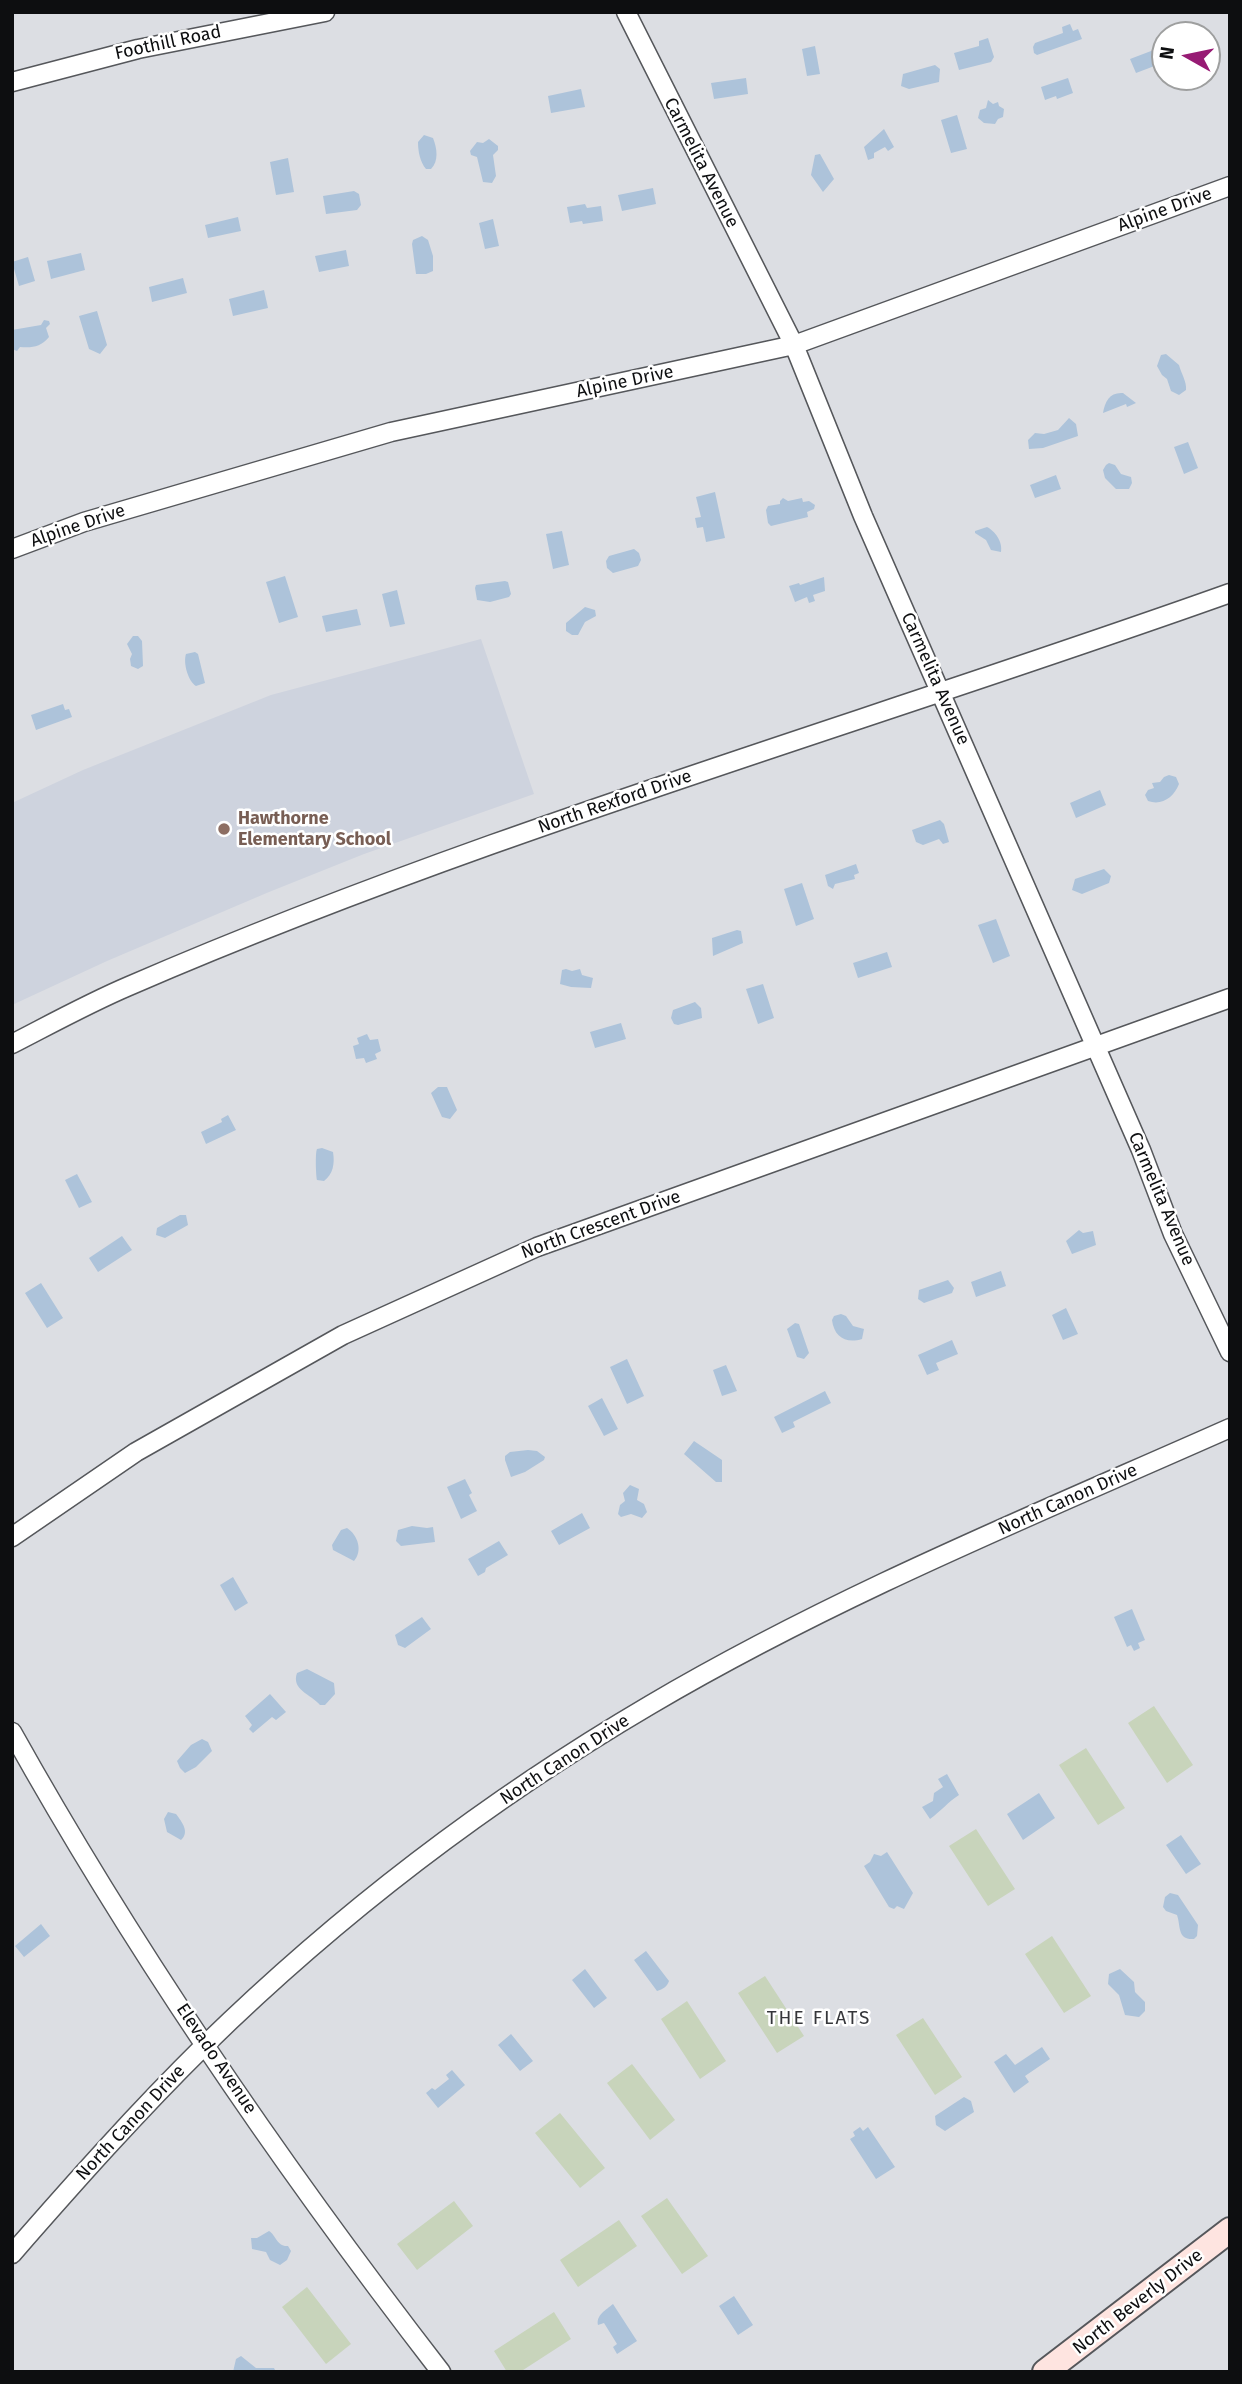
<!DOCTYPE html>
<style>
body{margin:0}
#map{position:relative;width:1242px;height:2384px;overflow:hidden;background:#dcdee3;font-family:"Fira Sans",sans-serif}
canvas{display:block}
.frame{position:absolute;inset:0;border:14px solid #0d0e10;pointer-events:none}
.north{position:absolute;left:1151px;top:21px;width:70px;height:70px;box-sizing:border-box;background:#fff;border:2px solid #9e9f9f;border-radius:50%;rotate:279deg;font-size:19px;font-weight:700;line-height:28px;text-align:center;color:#0d0e10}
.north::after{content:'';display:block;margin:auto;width:24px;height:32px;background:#971b74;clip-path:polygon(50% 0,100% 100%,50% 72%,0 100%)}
</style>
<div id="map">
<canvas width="1242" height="2384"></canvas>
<div class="frame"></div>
<div class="north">N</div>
</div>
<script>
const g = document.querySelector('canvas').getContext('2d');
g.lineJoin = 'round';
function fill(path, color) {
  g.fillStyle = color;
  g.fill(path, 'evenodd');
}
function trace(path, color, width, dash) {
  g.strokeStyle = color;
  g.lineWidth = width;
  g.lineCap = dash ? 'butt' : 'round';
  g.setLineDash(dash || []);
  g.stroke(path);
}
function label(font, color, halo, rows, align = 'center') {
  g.font = font + ' "Fira Sans",sans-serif';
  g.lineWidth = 5;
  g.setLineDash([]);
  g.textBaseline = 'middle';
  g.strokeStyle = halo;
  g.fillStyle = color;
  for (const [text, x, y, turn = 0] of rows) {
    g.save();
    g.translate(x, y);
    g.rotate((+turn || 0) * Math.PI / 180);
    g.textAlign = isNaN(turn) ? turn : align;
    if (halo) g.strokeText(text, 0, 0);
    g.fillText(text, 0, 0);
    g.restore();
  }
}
fill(new Path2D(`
 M481,639L534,794L364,854L269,892L107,961L12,1005V803L83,770L271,695Z`), '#ced3de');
fill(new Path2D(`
 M1154,1706L1193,1765L1167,1783L1128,1723Z
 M1086,1748L1125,1808L1098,1825L1059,1765Z
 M976,1829L1015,1889L988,1906L949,1846Z
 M1052,1936L1091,1996L1064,2013L1025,1954Z
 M765,1976L804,2036L777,2053L738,1993Z
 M687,2001L726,2061L700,2079L661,2019Z
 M923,2018L962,2077L935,2095L896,2035Z
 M632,2064L675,2120L650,2140L607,2083Z
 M560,2113L605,2168L580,2188L535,2133Z
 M667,2198L708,2256L682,2274L641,2216Z
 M454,2201L473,2226L417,2270L397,2244Z
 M619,2220L637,2246L578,2287L560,2260Z
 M307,2287L351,2344L326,2364L282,2307Z
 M554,2312L571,2339L520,2372H507L494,2351Z`), '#c8d4bb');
fill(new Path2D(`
 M1070,24L1073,31L1078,29L1082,39L1037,55L1034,53L1033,47L1035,43L1063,33L1062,27Z
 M988,38L994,57L991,62L959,70L954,53L979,46V41Z
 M815,46L820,74L807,76L802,49Z
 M1159,48L1165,62L1136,73L1130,59Z
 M935,65L940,69L939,82L909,89L901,86L903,74Z
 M746,78L748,94L714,99L711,83Z
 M1068,78L1073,93L1057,99L1056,96L1045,100L1041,87Z
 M581,89L585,107L551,113L548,96Z
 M988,100L993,104L998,102L999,106L1004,109L1003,117L998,119L995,124L984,123L978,118L980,110L986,108Z
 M957,115L967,149L951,153L941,120Z
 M884,129L894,147L888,151L885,147L874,153V158L868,160L864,147Z
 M424,135L433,138C437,148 439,161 431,169H426C420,162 418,151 418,142Z
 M489,139L498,146V150L493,155L496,176L492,183L483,182L477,157L471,155L470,151L477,142L483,143Z
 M820,154L834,179L823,192L811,175L815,155Z
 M288,158L294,192L276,195L270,162Z
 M653,188L656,204L622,211L618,195Z
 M354,191L359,194L361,205L357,210L326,214L323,196Z
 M585,204L587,208L601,206L603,221L583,224L582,221L570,223L567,207Z
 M238,217L241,231L208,238L205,225Z
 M493,219L499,246L485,249L479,223Z
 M422,236L428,240L433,256V271L426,274H416L412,244L413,240Z
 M346,250L349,266L319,272L315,256Z
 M81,253L85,270L51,279L47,261Z
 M28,257L35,281L19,286L12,262Z
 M183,278L187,293L152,302L149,287Z
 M264,290L268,308L233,316L229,299Z
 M97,311L107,345L100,354L89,349L79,316Z
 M44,320L49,321L50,324L46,328L49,337C41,347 32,348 20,347L17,351L12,349V330L41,325Z
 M1166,354L1179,365C1181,373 1187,382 1186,390L1179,395L1171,391L1167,379L1162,375L1157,366L1161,355Z
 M1123,393L1136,403L1127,407L1126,404L1103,413C1105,401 1110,392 1123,393Z
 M1069,418L1076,424L1078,436L1043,448L1029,449L1028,440L1035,433L1044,434L1058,430Z
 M1188,442L1198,468L1184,474L1174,447Z
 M1109,463L1115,465L1121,474L1131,477L1132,483L1129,489H1116L1105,478L1103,470L1106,465Z
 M1056,475L1061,489L1035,498L1030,485Z
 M715,492L725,538L706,542L703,527L697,528L695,518L701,517L696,497Z
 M783,498L788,501L802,498L803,502L809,501L815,505L814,509L807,512L808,517L771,526L768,523L766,510L768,506L780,504V501Z
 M987,527C995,531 1003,542 1001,552L991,550L986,540L975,533V531Z
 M562,531L569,565L553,569L546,534Z
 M634,549L639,553L641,560L638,566L613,573L607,568L606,561L609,556Z
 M285,576L298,617L279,623L266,582Z
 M824,577L825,591L813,595L815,601L809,603L807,597L795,602L789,586L799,583L800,585Z
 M505,581L508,582L511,594L509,597L490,602L477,600L475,588L476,585Z
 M397,590L405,624L390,627L382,594Z
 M585,607L595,610L596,616L585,622L578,635H572L566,631V623Z
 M357,609L361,625L326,632L322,616Z
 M133,636H138L142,641L143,666L138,669L131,666L130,659L132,654L127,644Z
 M195,652L198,654L205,683L196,686C188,681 183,663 186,654Z
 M63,704L65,710L69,709L72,717L36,730L31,715Z
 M1169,775L1176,777L1179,784C1174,797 1162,806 1148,801L1145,795L1148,790L1154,788L1152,783L1160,782L1164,777Z
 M1100,790L1106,805L1076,818L1070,803Z
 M940,820L944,824L949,842L943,844L939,839L923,845L916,842L912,830Z
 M856,864L859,873L854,875L855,879L835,884L833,889L828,886L825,875Z
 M1104,869L1111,876L1109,883L1082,894L1072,890L1075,879Z
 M802,883L814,919L796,926L784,889Z
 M996,919L1010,956L993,963L978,925Z
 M737,930L741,931L743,943L713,956L712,938Z
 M887,952L892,967L858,978L853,963Z
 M566,969L572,971L580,969L582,975L593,978L591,988L571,987L560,984L562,970Z
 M763,984L774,1018L758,1024L746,989Z
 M695,1002L701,1008L702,1018L678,1025L674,1024L671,1018L673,1010Z
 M621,1023L626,1039L595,1048L590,1032Z
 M367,1034L370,1040L378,1039L381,1051L375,1054L377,1059L366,1063L364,1058L356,1059L353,1046L359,1044L357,1038Z
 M438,1087H447L457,1110L450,1119L442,1117L431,1093Z
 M228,1115L236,1130L206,1144L201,1132L222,1122L221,1119Z
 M322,1148L333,1152C335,1164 333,1174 324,1181L317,1180C316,1177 315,1153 317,1149Z
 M77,1174L92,1202L79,1208L65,1180Z
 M180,1215H186L188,1225L165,1238L156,1235L157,1228Z
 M1079,1230L1083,1233L1093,1231L1096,1245L1072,1254L1066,1241Z
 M122,1236L132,1250L98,1272L89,1258Z
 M1001,1271L1006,1286L976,1297L971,1282Z
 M948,1280L954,1288L952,1293L924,1303L918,1299L919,1290Z
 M41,1283L63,1318L47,1328L25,1293Z
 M1066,1308L1078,1334L1063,1340L1052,1315Z
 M841,1314L846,1316L853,1326L864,1329L862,1339C846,1344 834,1337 832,1320L834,1316Z
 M795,1323L799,1324L809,1353L804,1359L797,1357L787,1329Z
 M952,1340L958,1354L936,1363L939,1370L927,1375L918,1355Z
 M627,1359L644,1396L627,1404L610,1367Z
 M726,1365L737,1391L722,1396L713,1370Z
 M825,1391L831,1403L793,1422L795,1427L782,1433L774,1417Z
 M602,1398L618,1429L604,1436L588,1406Z
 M694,1441L722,1460V1482H716L684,1454Z
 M528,1450L537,1451L545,1457L544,1460L525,1472L511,1477L505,1460V1456L510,1452Z
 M465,1479L472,1493L469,1495L477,1511L461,1519L447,1487Z
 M630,1485L639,1489L637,1500L644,1504L647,1512L642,1518L631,1514L621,1517L618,1514L620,1505L625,1501L623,1493Z
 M582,1513L590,1528L559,1545L551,1531Z
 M412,1526L427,1528L433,1527L435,1542L401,1546L396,1541L398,1530Z
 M347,1528C358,1535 363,1551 354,1561L333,1550L332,1545L341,1530Z
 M499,1541L508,1555L486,1568L485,1572L478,1576L468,1559Z
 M233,1577L248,1603L235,1611L220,1585Z
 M1132,1609L1145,1640L1138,1643L1140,1648L1134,1651L1131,1645L1127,1647L1114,1617Z
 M422,1617L431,1629L405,1648L398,1645L395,1635Z
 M307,1669L334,1683L335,1694L325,1705H320C311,1694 291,1690 297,1673Z
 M270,1694L286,1712L276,1720L272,1717L253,1733L249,1729L252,1725L245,1716Z
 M202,1739L208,1742L212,1751L196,1767L185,1773L180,1768L177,1761L191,1745Z
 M947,1774L959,1795C948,1802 941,1811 930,1819L922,1807L933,1801L934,1793L943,1787L938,1779Z
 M1039,1793L1055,1818L1023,1840L1007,1814Z
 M168,1812L176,1814C182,1822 190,1832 181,1840L167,1832L164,1819Z
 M1181,1835L1201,1864L1186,1874L1166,1845Z
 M887,1852L913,1893L904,1909L897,1906L894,1909L889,1907L864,1866L870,1862L874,1854L881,1856Z
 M1170,1893L1178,1895L1198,1925L1197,1936L1194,1939C1177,1940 1181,1927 1177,1915L1166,1911L1163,1907L1165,1897Z
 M41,1924L50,1936L24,1957L15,1946Z
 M646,1951L669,1981C667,1987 663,1989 657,1991L634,1960Z
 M585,1969L607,1998L594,2008L572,1980Z
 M1120,1969L1134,1982L1135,1992L1145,2002V2011L1139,2017L1125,2015L1119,1995L1108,1984L1109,1974Z
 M511,2034L533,2061L520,2071L498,2045Z
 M1042,2047L1050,2059L1025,2076L1029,2082L1014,2093L994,2062L1006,2054L1015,2065Z
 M452,2070L465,2085L438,2108L426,2093L432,2088L435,2090L449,2079L446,2075Z
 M964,2097L971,2101L974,2112L945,2131L936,2125L935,2116Z
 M860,2127L863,2131L868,2127L895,2167L876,2179L850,2139L855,2136L853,2132Z
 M269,2231C276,2235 277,2247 288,2246L291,2251L287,2260L280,2265L270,2260L266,2252L252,2249L251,2238H257Z
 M734,2296L753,2325L738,2335L719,2306Z
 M613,2304L637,2341L617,2354L613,2347L617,2344L604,2323L598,2325C596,2315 606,2310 613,2304Z
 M241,2356L256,2368H274L276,2372H233L236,2359Z`), '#adc3da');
const street = new Path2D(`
 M626,12L794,345L863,516L1141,1150L1173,1234L1230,1352
 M12,82L138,49L325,12
 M12,549L84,522L391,432L794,345L1230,186
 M12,1044C51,1024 89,1003 129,986C487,831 863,724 1230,593
 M12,1537L136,1452L343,1335L537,1247L1230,998
 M12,1732C137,1956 284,2169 441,2372
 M12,2254C74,2183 137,2112 205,2045C338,1915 490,1799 650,1705C835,1596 1034,1515 1230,1428`);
const secondary = new Path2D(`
 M1045,2372L1230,2230`);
trace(street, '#55575b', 21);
trace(secondary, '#55575b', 28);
trace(street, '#fff', 18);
trace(secondary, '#fee4e0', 24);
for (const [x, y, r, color] of [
 [224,829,7,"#8d6e63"]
]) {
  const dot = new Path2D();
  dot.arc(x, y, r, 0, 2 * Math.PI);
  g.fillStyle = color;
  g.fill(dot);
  trace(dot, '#fff', 2.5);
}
label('18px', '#0d0e10', '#fff', [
 ["Foothill Road",168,43,-12],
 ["Carmelita Avenue",701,163,63],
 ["Alpine Drive",1165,210,-20],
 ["Alpine Drive",625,382,-12],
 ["Alpine Drive",78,526,-19],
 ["Carmelita Avenue",935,679,66],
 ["North Rexford Drive",615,802,-19],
 ["Carmelita Avenue",1161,1199,67],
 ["North Crescent Drive",601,1225,-20],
 ["North Canon Drive",1068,1500,-24],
 ["North Canon Drive",565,1760,-33],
 ["Elevado Avenue",216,2059,56],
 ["North Canon Drive",131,2123,-47],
 ["North Beverly Drive",1138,2302,-38]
]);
label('bold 18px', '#785e54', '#fff', [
 ["Hawthorne",238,819],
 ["Elementary School",238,840]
], 'left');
g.letterSpacing = '2px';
label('19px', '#35363a', '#fff', [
 ["THE FLATS",819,2019]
]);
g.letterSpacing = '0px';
</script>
